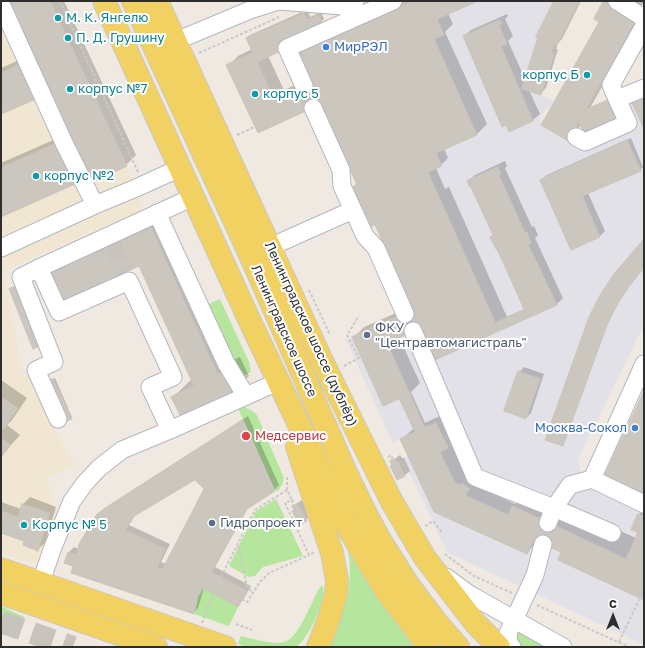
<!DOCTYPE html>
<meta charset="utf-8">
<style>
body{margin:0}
#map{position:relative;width:645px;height:648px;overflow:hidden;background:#efe9e1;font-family:"Golos Text",sans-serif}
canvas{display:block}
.frame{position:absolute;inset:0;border:2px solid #2e2e2e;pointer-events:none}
.north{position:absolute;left:593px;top:596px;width:40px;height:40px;-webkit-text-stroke:3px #fff;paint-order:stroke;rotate:0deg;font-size:11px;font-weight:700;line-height:16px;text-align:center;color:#2e2e2e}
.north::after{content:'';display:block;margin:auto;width:14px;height:18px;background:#2e2e2e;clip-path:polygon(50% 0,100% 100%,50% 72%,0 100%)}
</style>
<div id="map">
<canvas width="645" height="648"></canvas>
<div class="frame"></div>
<div class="north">С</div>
</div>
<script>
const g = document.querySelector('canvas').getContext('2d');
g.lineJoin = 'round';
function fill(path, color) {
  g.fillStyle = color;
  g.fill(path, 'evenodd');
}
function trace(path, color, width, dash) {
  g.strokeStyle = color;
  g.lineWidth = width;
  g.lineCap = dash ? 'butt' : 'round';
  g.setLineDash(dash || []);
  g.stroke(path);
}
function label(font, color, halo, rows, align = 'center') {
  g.font = font + ' "Golos Text",sans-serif';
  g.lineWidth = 4;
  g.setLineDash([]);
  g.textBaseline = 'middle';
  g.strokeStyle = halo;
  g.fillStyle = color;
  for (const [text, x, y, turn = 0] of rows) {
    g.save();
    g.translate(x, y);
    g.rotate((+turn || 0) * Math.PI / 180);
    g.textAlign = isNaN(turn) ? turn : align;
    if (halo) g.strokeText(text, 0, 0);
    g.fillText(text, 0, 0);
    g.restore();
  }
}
fill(new Path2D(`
 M412,1H579L557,45L554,44L551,53L554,54L541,94L554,102L540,116L541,125L580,149L625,106L644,97V325L578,459L584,486L644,514V645L447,552L403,458L408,456L400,440L393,443L346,340L413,310L375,225L367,228L350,189L357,185L298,52Z`), '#e3e1e8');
fill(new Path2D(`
 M1,1H50L127,166L143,209L4,271L20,363L74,466L46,478L56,511L39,561L31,563L1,553Z`), '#f0e6d1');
fill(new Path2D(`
 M220,299L249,362L251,372L238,378L205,306Z
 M244,407L251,410L257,415L284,478L282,485L278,491H275L238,408Z
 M276,499L303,556L263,567L255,576L249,577L229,566L256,511Z
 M348,551L380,602L414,647H328C342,612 355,590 348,551Z
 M321,586H323C326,602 309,638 296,647H246L238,644L241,636C289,648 290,648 311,605C314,599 317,591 321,586Z
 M203,588L238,607L229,626L194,614L198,596Z
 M1,606L24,617L16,639L1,634Z
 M515,627L548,647H516Z`), '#b6e59e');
fill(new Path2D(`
 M1,1H64L136,155L126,165L10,3Z
 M402,1H475L448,13L453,24L445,32L487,124L477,134L444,148L448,158L441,165L436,168L445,189L449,187L507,317L525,309L494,235L472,186L468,181L475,175L505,161L507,166L505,168L532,227L534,226L538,235L535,238L563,298L556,305L435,358L421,327L399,337L420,383L411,392L425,423L446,413L458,437L451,444L465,473L477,486L515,504L523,497L561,504L636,538L639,532L633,529L639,514L644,510V599L563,552L538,540L527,553L401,440L414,428L400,397L354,337L364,327L412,306L375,223L374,224L351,189L357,183L322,103L258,132L228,66L238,56L252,49L247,38L250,35L302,12L303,13L308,11L310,17L321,12L324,19L321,22L281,40L284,47L268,56L284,90L310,78L309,42Z
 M555,1H581L562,39L558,43L556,49H558L546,88L541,93L529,90L540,114L533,120L510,130L464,37L471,30L507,14L508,16L505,19L513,36L508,41L526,81L539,37Z
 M605,1H644L641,7L644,12L590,108L610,99L581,125L578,129L568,139L600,21L595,18Z
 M31,55L1,113V68Z
 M67,134L1,216V163Z
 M631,138L643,167L640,170L588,193L605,231L600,236L572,249L542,180L547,175ZM574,164L575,166L546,179V177Z
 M165,215L231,361L240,357L249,376L231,393L173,397L192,379L140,265L52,273L66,259Z
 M524,367L544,374L531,413L526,418L519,372Z
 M55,378L72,417L71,418L49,381Z
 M1,380L27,398L12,420L7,425L20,435L1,456Z
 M248,416L279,485L274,490L249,506L215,567L251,586L243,600L238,605L204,588L198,608L193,613L74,566L69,552L74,547L79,549L98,514L103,509ZM195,478L205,489L166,564L161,562L170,544L129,525L136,514Z
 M400,455L402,458H404L410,471L404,476L393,465L392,461Z
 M30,497L56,507L45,543L38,549L26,540L1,532V502L21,509L23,504Z
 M302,500L304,503H305L311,515L306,520L293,506Z`), '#0003');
const building = new Path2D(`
 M8,1H50L127,166L93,182Z
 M412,1H478L325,69L337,97L321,104L298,52Z
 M554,1H579L557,45L536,37Z
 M603,2L636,20L568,141L541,125L599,22L594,19Z
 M304,14L307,20L318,15L322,23L278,42L281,51L257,62L246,38Z
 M437,19L444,35L434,39L477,135L373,181L376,187L361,194L321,104L337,97L325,69Z
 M500,20L502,24L499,25L507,44L501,46L533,121L509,132L506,125L502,127L463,36Z
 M538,38L554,44L551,54H554L541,95L522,89Z
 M253,53L274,100L311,83L321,104L258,133L226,65Z
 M21,64L36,99L1,114V73Z
 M644,97V129L632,103Z
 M611,99L621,121L585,138L579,122L585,110Z
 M627,140L641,171L582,196L569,166Z
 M57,143L75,184L1,217V168Z
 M436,153L442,166L428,172L439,197L402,213L398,206L387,211L373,181Z
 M498,167L501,174L499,175L525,233L527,232L531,243L528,244L557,305L528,318L497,249H496L490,237L493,235L471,187L470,188L467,181Z
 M570,167L600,237L571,250L540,180Z
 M357,185L361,194L376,187L387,211L372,218L375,225L367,228L350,189Z
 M439,197L499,331L435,360L372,218L398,206L402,213Z
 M151,228L218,376L194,386L139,266L64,300L51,273Z
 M644,239V268L630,285L617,305L607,325L563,446L545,440L589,317L600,295L614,274Z
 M17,286L42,345L33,349L9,289Z
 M413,310L421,328L387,343L410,394L383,406L352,337Z
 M524,310L528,318L499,331L495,323Z
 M518,371L540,379L526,419L504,411Z
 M223,373L232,394L181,417L171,397Z
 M53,379L72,419L64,422L46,382Z
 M644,391V499L603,479Z
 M410,394L425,428L415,432L399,398Z
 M1,397L18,408L2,431L1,430Z
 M243,420L275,491L247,509L211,572L247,591L238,607L203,588L198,596L194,614L71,573L73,566L64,563L68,552L77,555L79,544L97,514ZM195,480L204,489L162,570L157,567L165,549L125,530L133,517Z
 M436,423L448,448L440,452L455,483L460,485L462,483L470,489L466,493L467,496L508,515L512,506L543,520L527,554L434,512L400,439Z
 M1,438L11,445L1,457Z
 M395,459L397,463L398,462L405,476L397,480L390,466L392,465L390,461Z
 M22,504L50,513L38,551L23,545L24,541L1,533V511L18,517Z
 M297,504L299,508L300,507L307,521L299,525L292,511L294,510L292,506Z
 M638,514L644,516V600L558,560L561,552L534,540L543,520L626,559L638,532L631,530Z`);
fill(building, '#cbc7bf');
trace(building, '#cbc5ba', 1);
trace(new Path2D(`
 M304,86L313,108
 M113,245L126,272`), '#c8c4bd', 17, [17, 8]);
trace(new Path2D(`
 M1,622L73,647`), '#c8c4bd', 22, [22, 11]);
const minor = new Path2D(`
 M617,1L644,18
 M1,4L64,143L95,205
 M644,26L611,85L617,99L644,88
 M176,41L250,10L279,1L343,6L355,1
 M304,86L287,48L393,1
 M313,108L341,170L342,186L365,236L376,248L405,314
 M576,137L585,142L628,123L617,99
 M193,197L39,268L59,312L129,281L173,377L150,387L170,430L273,384
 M157,213L226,363L246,396
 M270,247L353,210
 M1,248L95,205L136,188L180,168
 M39,268L21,277L54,362L36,370L58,419
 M413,331L475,477L554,508L612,533
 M644,364L592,479L644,504
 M548,523L554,508L570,485L592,479
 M446,577L469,594L563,647
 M41,582L53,547L72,501L85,483L99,468L122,450L170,430
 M512,647L509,644L508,633L535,575L543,544`);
const major = new Path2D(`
 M104,1L247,315L347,526L376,575L389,595L429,647
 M133,1L251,257L348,477L367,516L380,540L407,583L437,623L458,647
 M157,1L322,361L392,502L425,558L476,624L499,647
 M297,447L332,553L337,580L336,593L329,619L318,647
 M1,569L225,647
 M1,593L156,647`);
trace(minor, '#b4b7c1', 19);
trace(major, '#c9c9c9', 24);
trace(new Path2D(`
 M60,1L138,172
 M199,53L279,17
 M237,135L254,127
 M309,290L330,335
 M344,366L359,358L347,335L359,316
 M388,457L391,455L394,462
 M287,477V490L292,500
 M295,507L292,500L285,503L309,555L315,552
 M425,526L433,521L442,533
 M238,546L247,586L253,593
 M445,554L474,576L512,593
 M221,577L255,510L287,490
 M242,599L247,602L260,582L269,573L309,555
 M537,605L629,647
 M202,623L213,593
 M236,624L252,630
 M619,642L640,598`), '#c9c9c9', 2, [3, 2]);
trace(minor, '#fff', 17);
trace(major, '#f2d163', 22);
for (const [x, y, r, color] of [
 [58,18,4,"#0f9aa8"],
 [68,38,4,"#0f9aa8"],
 [326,47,4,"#3f7fe0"],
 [587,75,4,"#0f9aa8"],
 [70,89,4,"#0f9aa8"],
 [255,94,4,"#0f9aa8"],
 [36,176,4,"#0f9aa8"],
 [367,335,4,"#5c6f8a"],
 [635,428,4,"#3f7fe0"],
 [246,436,5,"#e0444e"],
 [212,523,4,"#5c6f8a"],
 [24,525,4,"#0f9aa8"]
]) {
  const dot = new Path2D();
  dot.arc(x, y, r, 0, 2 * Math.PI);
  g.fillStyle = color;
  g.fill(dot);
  trace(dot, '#fff', 1.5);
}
label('13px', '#0d838f', '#fff', [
 ["М. К. Янгелю",66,18],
 ["П. Д. Грушину",76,38],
 ["корпус Б",579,75,"right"],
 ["корпус №7",78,89],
 ["корпус 5",263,94],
 ["корпус №2",44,176],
 ["Корпус № 5",32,525]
], 'left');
label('13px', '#366cbe', '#fff', [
 ["МирРЭЛ",334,47],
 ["Москва-Сокол",627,428,"right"]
], 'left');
label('13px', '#4e5e75', '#fff', [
 ["ФКУ",375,328],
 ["\"Центравтомагистраль\"",375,343],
 ["Гидропроект",220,523]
], 'left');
label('13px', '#2e2e2e', '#fff', [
 ["Ленинградское шоссе",284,331,66],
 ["Ленинградское шоссе (дублёр)",311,334,65]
]);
label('13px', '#be3a42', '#fff', [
 ["Медсервис",255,436]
], 'left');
</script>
